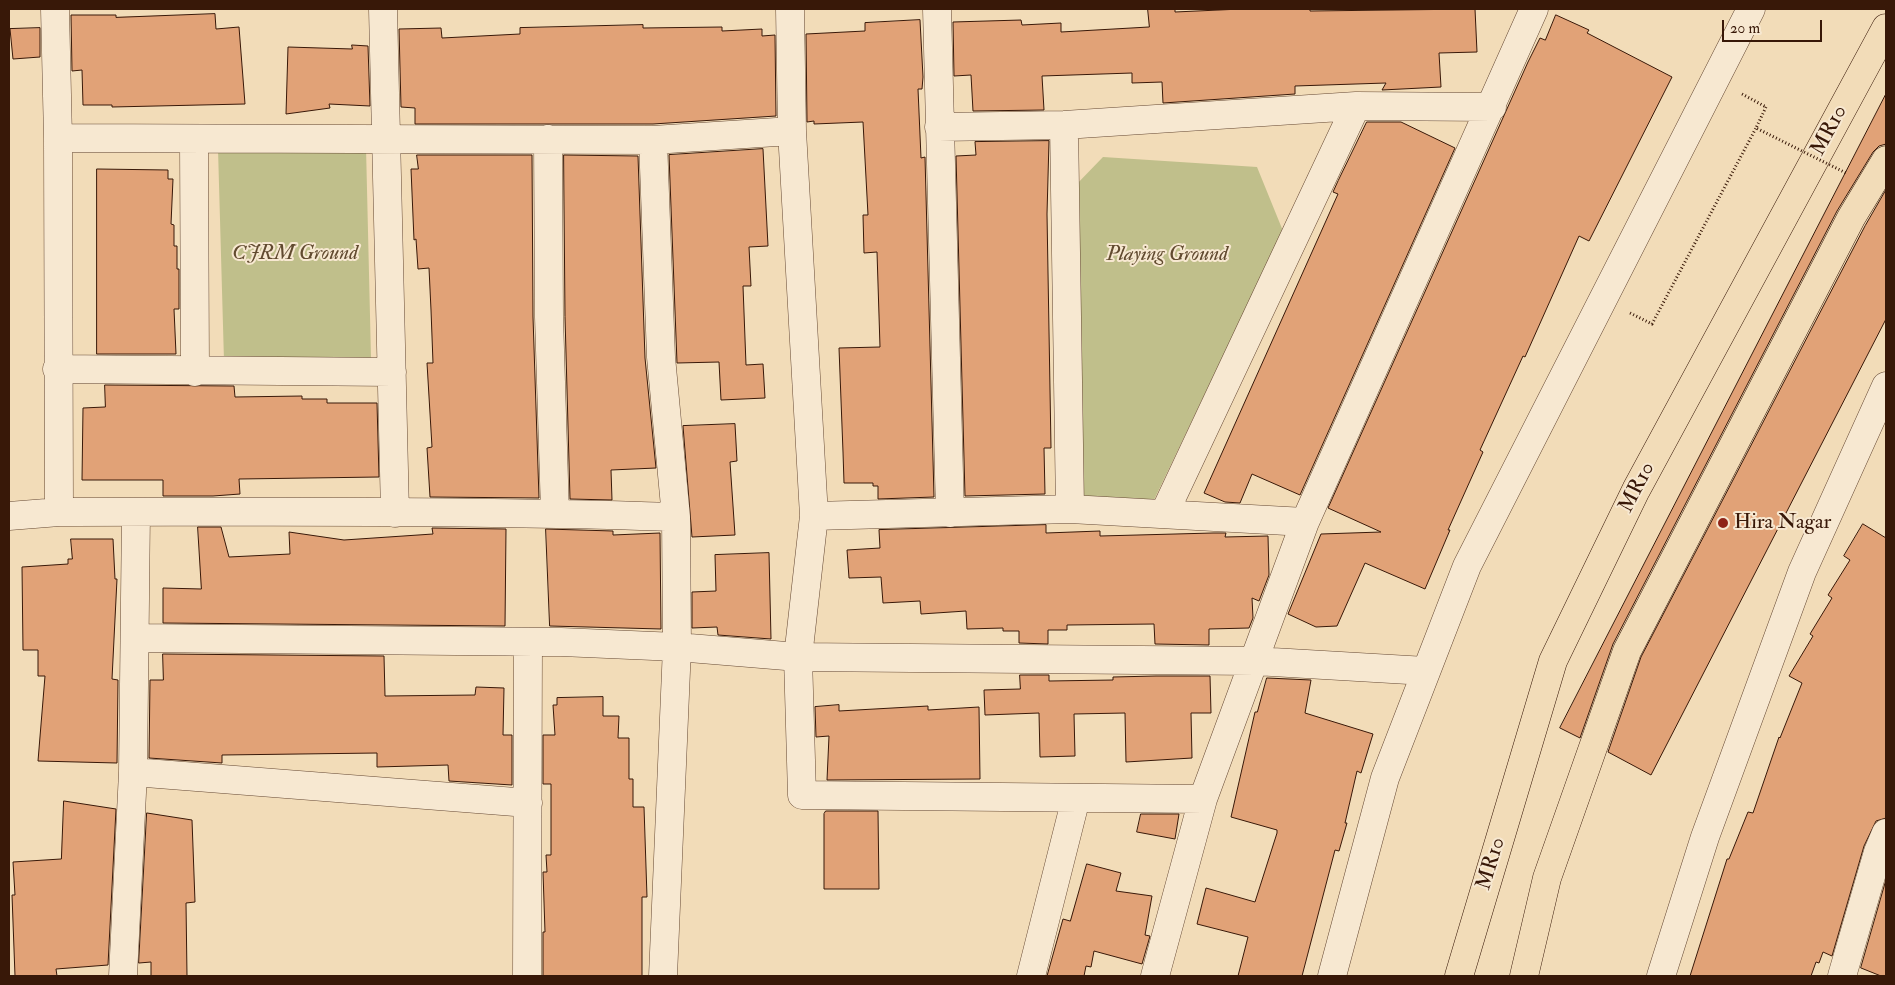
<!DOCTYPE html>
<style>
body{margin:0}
#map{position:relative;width:1895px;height:985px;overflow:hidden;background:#f2dcb8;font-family:"IM FELL Double Pica",serif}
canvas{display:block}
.frame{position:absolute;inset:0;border:10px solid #381808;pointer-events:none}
.scale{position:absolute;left:1722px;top:20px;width:100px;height:22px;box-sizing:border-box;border:2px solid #381808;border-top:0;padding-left:6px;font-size:15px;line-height:18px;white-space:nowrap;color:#381808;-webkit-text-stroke:4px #f7e8d1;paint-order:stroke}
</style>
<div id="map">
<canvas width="1895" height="985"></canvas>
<div class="frame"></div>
<div class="scale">20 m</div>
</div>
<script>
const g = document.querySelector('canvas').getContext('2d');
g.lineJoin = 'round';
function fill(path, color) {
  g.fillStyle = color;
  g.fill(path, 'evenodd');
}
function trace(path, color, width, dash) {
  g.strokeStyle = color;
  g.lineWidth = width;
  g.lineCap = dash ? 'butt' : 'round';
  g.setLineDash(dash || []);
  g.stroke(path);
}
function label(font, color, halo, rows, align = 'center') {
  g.font = font + ' "IM FELL Double Pica",serif';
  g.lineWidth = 4;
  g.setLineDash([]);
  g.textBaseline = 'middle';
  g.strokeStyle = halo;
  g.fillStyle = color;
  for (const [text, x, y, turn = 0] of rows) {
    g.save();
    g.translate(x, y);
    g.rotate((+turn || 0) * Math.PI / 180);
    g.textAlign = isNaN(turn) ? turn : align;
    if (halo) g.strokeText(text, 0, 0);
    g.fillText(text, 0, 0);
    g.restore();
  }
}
fill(new Path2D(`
 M366,147L371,358L224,361L218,149Z
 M1103,157L1257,167L1283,231L1152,504L1081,499L1072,189Z`), '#c0bf8b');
const building = new Path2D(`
 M1148,9H1175V12L1241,9H1310V11L1475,9L1477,52L1439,53L1441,87L1382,90L1386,83L1295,86V94L1163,103L1162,82L1132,83V73L1042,76L1044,110L973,111L971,75L954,76L953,22L1021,20L1022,25L1061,23V32L1149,27Z
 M215,14L216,29L239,27L245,104L112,107V105H83L82,70L72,71L71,15H116V17Z
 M1556,15L1589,30L1587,33L1672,77L1589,241L1579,236L1525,357L1523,356L1480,450L1483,452L1448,530H1450L1425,589L1365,563L1337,626L1316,627L1288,614L1321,534L1381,532L1328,508L1528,62L1540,38L1545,40Z
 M920,20L923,77L922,89H918L921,158L925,157L934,497L878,499V486H873V483H844L843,452L839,348L880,347L877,252L864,253L863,215H868L863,122L814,124V121L807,122L806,34L865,31V23Z
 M643,25V28L722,27V31L762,29V36L775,35L776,116L653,124H415V108L401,107L399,29L441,28L442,38L520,34V28Z
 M40,28V57L13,59L10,29Z
 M352,45L368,46L370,106L329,104L330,108L286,114L288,47L352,49Z
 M1886,94V144L1879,146L1873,152L1837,211L1613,644L1580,738L1560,728Z
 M1367,122H1401L1455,148L1300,495L1252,474L1240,503L1225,502L1204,493L1338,194L1333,192L1338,181Z
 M1049,141L1047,214L1051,448H1044L1045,494L965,496L956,156L976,155L975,142Z
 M763,149L768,246L749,247L751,286H743L746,365L763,364L765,398L721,400L719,362L677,363L669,155Z
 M417,155H532L533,317L539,498L430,497L427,448L432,447L427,363H433L431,310L429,268L418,269L416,239L414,240L411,169H418Z
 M564,155L638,156L645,358L656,468L611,470L612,500L570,499L565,317Z
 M97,169L168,170V179H173L171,224L174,225V246H177V269H179V309H174L176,354H97Z
 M1886,190V319L1651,775L1608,752L1641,657L1865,226Z
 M105,385L234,386L235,397L302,396V399H327V403H377L379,477L239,479L240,494L213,496H163V480H82L83,408L105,407Z
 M735,424L737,461L730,462L735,535L692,537L683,426Z
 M1863,524L1886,538V818L1876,821L1864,846L1832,956L1823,952L1819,963L1816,962L1811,976H1690L1727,859H1729L1748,812L1753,813L1779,737L1780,738L1802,683L1789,676L1813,636L1810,634L1832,598L1828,595L1850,560L1844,556Z
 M1046,525V533L1100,531V536L1213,533H1226L1225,537L1268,536L1269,575L1259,601L1252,598L1253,618L1249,628L1209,629V645L1155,644L1154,624L1067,625V630H1048V644L1019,643V631H1003V628L967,629L966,611L921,614L920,601L883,603L881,577L849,578L847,550L880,548L879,530Z
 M198,527H221L229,557L290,554L289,532L344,540L433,534L432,528L506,529L505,626L163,623V588L201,589Z
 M546,529L613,531V535L660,533L661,629L550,626Z
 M71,539H113L115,579H117L112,679L118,680L117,763L38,761L45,676H38V650H23L22,567L68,564V559H72Z
 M769,553L771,639L718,635L717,627L692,628V592L716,591L715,555Z
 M163,654L384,656L385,696L475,695L476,687L504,688L503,735H512V785L449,781L448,765L377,767V753L222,755V763L149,758L150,680H163Z
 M1020,675H1049V681L1113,680V677L1156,676H1210L1211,713H1191L1192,758L1126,762L1125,713L1074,714L1075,756L1040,757L1039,713L985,715L984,690L1020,689Z
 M1267,678L1311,680L1305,713L1373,734L1361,773L1357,771L1345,823H1347L1339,851L1335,850L1302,976H1238L1248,937L1197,924L1206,888L1255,902L1277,833V830L1231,817L1255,712H1257Z
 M603,697V716H619L618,738H629V779H633V807H644L647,897H642V976H543V932H545L543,872H547L546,855H551V784H543V735H555L553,705H557V698Z
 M839,705V711L928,706V710L979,707L980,779L827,780L829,736L816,737L815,707Z
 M64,801L116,809L108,965L56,969L57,976H15L12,895H15L13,862L61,859Z
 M826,811H878L879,889H824V814Z
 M147,813L192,820L195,902L186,903L187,976H151V962L139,963Z
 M1141,814H1179L1175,839L1137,832Z
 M1087,864L1121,873L1116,891L1152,896L1145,935L1150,936L1142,964L1094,951L1091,967L1086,966L1084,976H1047L1063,919L1070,921Z
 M1886,880V976H1881L1861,968Z`);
fill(building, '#e1a277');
trace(building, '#381808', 1);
const minor = new Path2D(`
 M55,9L58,138L59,512
 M383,9L395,513
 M790,9L792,131L814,516L798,657L802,795L1203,799
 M937,9L950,513
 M1064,125L1070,509
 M939,127L1064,125L1356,106L1492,107
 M58,138L653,140L792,131
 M548,139L549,317L555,513
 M194,140L195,372
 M653,140L661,357L676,517L677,647L663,976
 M57,369L392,372
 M1164,514L1356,106
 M9,516L59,512C265,512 471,510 676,517
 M814,516L1070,509L1305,522
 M135,638L561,642L677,647L798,657L1255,661L1426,671
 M133,772L528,803
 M123,976L133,772L136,512
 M527,976L528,642
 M1031,976L1076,798
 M1155,976L1203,799L1305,522L1534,9
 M1332,976L1385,778L1467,566L1751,9
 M1661,976L1705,837L1802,572L1886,386
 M1842,976L1878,852L1886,833`);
const primary = new Path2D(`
 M1459,976L1553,661L1636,490L1886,28
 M1524,976L1547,878L1627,651L1851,218L1886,160`);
trace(minor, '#664934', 29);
trace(primary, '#381808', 29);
trace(new Path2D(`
 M1742,94L1766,107
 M1630,313L1652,324L1756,128`), '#381808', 3, [1, 2.5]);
trace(minor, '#f7e8d1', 28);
trace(primary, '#f2dcb8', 28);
trace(new Path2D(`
 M1766,107L1756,128L1846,173`), '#381808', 3, [1, 2.5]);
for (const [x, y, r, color] of [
 [1723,523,6,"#8f2418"]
]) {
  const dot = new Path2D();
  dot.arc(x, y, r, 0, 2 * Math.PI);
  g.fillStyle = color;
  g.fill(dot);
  trace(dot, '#f7e8d1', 2);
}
label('21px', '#381808', '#f7e8d1', [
 ["MR10",1830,131,-62],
 ["MR10",1638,488,-63],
 ["MR10",1492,864,-73]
]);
label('italic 21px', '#614a2f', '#f7e8d1', [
 ["CJRM Ground",295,254],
 ["Playing Ground",1167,255]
]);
label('21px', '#381808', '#f7e8d1', [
 ["Hira Nagar",1734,523]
], 'left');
</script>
